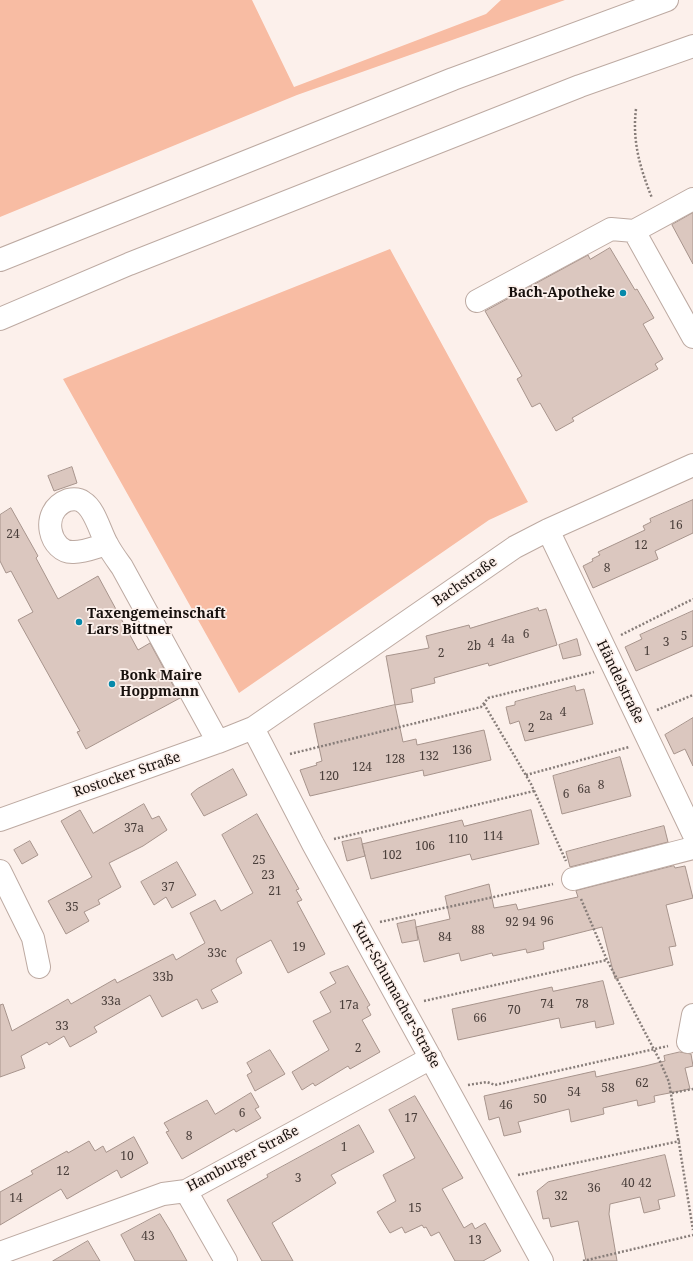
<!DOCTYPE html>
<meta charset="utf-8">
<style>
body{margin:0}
canvas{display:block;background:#fcf0eb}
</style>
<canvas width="693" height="1261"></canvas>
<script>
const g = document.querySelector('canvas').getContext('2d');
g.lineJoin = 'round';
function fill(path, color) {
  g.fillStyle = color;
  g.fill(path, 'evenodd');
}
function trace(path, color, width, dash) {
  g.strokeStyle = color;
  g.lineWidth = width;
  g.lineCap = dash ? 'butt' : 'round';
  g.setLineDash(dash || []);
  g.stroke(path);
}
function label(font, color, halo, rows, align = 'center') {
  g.font = font + ' "Noto Serif",serif';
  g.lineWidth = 3.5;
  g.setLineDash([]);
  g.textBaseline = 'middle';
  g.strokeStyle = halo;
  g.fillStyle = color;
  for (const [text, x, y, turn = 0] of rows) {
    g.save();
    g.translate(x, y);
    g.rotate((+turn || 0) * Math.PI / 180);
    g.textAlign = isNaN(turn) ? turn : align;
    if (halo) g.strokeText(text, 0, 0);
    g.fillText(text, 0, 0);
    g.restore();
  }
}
fill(new Path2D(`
 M0,0H252L294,87L486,14L501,0H565L297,95L0,217Z
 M390,249L528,502L489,520L239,693L63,379Z`), '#f8bca3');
const building = new Path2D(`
 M693,213V264L672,225Z
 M610,248L635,290L637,289L654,318L643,324L663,359L655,364L658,369L572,418L574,421L556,431L540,403L532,407L517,379L522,376L485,311L588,255L590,259Z
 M72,467L77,483L54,491L48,476Z
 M693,500V533L655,551L658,559L593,588L583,566L593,561L592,559L600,555L598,552L645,530L643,526L651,522L650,519Z
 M11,508L38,556L36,558L58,599L98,576L138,650L150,643L180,698L86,749L77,732L80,731L18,620L33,612L11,571L6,573L0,561V515Z
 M538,608L539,611L546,609L557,645L489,666L488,663L434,678L435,683L411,689L413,702L395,705L386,656L429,648L426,636L469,625L470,628Z
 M693,611V646L636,671L625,647L642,639L640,635Z
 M577,639L581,655L563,659L559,645Z
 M575,686L576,691L584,689L593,724L525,741L519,721L510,724L506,707L515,705V702Z
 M395,705L403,742L416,739L417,745L484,730L491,760L424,776L423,770L310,796L300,770L317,765L316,763L322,761L314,724Z
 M693,718V766L685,749L674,754L665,735Z
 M620,757L631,796L562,814L553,776Z
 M233,769L247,795L204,816L191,794L197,789Z
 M144,804L152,819L159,816L167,830L143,846L109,863L121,887L98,900L100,904L84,912L89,921L66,934L48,901L92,877L61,821L80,810L93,833Z
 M531,810L539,844L472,860L470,854L371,879L362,844L462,820L464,826Z
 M257,814L299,889L296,890L302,900L297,902L325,954L288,973L271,940L237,958L236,961L242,973L211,990L218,1002L202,1009L197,999L162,1017L150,995L94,1027L97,1032L70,1047L64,1036L49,1045L47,1042L21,1056L25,1068L0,1077V1005L3,1004L12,1031L68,999L71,1004L115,979L117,983L173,954L176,960L205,943L190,913L215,900L221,911L253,893L222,835Z
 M664,826L668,842L570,867L566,852Z
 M361,838L365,856L347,861L342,842Z
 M30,841L38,855L22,864L14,850Z
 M177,862L196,895L172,908L166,897L154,905L141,882Z
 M674,866L675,868L685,866L693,898L666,905L676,946L669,947L673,965L615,979L602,927L543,942L544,949L527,953L526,949L493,956L492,953L461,961L459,953L424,962L416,927L450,919L445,896L489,884L494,908L516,904L518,910L578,897L576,891Z
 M415,920L418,940L402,943L397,924Z
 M348,966L370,1005L367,1007L371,1015L362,1020L380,1052L350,1069L348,1066L315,1086L313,1083L302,1090L292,1072L329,1050L313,1021L331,1012L320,992L336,983L330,973Z
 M603,981L614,1024L596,1028L595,1021L561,1028L559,1018L458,1040L452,1009L552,987L553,991Z
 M270,1050L285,1074L255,1091L247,1075L252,1072L247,1063Z
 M680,1052L691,1054L693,1066L685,1068L690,1089L654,1096L655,1102L638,1106L637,1100L603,1108L604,1114L571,1122L569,1109L518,1122L521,1132L504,1136L499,1117L489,1120L484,1096L595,1071L596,1077L645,1066L665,1061L664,1056Z
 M251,1093L259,1107L255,1109L261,1118L236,1132L234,1129L182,1159L166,1132L169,1131L164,1123L207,1100L215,1114Z
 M415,1096L463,1178L442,1189L464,1228L472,1223L475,1229L485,1223L501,1251L483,1261H455L439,1232L431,1236L426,1227L424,1228L422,1225L405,1233L402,1227L390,1233L377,1212L396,1201L383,1175L415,1158L389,1110Z
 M359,1125L374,1152L331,1175L336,1183L272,1223L293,1261H262L227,1200L268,1177L267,1175Z
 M134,1137L148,1163L121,1178L117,1170L67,1199L61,1189L0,1225V1192L33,1174L31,1171L67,1151L68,1153L89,1141L95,1151L103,1146L106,1152Z
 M665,1155L675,1196L658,1200L660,1209L644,1213L640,1197L610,1204L609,1214L617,1261H586L578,1221L551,1227L549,1218L543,1219L537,1191L548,1182Z
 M160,1214L171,1232L187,1261H135L121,1235Z
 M88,1241L100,1261H53Z`);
fill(building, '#dbc7bf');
trace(building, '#a7948c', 1);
const minor = new Path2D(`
 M634,231L693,337
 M477,301L611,229L634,231L693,199
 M548,530L693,833
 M107,544C96,547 85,552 74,552C50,554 38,511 68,500C73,499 79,499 83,502C95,509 100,532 107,544C111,552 117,560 122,567L218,742
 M253,728L313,844L542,1261
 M0,820L218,742L253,728L515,547L548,530L693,465
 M0,871L33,938L39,967
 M573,879L693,848
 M688,1042L693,1015
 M186,1191L226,1261
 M0,1253L163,1194L186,1191L431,1058`);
const highway = new Path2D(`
 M0,260L453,79L667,0
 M0,319L129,264L580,86L693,46`);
trace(minor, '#bdaaa2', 24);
trace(highway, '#bdaaa2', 24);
trace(new Path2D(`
 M636,109C632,141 640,168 652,198
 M621,635L693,599
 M484,704L531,784L566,861
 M657,710L693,695
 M290,754L481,707L488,698L594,672
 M526,775L629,747
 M334,839L534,791
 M581,899L607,960L659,1059L669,1082L693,1230
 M380,922L553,884
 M424,1001L607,960
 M468,1085L487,1082L495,1085L668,1046
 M672,1093L693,1089
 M518,1175L680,1141
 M583,1261L693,1235`), '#877d79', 2.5, [2, 2]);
trace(minor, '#fff', 22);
trace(highway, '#fff', 22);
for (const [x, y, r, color] of [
 [623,293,4,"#0589aa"],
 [79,622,4,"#0589aa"],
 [112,684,4,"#0589aa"]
]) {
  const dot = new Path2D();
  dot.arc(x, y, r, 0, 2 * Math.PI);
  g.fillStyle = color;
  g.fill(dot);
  trace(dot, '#fcf0eb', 1.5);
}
label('12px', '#493e3a', null, [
 ["16",676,526],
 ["24",13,535],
 ["12",641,546],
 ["8",607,569],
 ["6",526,635],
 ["5",684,637],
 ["4a",508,640],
 ["3",666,643],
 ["4",491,644],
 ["2b",474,647],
 ["1",647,652],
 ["2",441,654],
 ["4",563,713],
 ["2a",546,717],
 ["2",531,729],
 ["136",462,751],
 ["132",429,757],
 ["128",395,760],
 ["124",362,768],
 ["120",329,777],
 ["8",601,786],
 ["6a",584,790],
 ["6",566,795],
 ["37a",134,829],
 ["114",493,837],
 ["110",458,840],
 ["106",425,847],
 ["102",392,856],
 ["25",259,861],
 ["23",268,876],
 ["37",168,888],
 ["21",275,892],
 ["35",72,908],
 ["96",547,922],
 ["92",512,923],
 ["94",529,923],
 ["88",478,931],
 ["84",445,938],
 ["19",299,948],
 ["33c",217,954],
 ["33b",163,978],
 ["33a",111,1002],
 ["74",547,1005],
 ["78",582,1005],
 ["17a",349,1006],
 ["70",514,1011],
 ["66",480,1019],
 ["33",62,1027],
 ["2",358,1049],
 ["62",642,1084],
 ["58",608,1089],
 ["54",574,1093],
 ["50",540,1100],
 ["46",506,1106],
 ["6",242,1114],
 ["17",411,1119],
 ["8",189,1137],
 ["1",344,1148],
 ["10",127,1157],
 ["12",63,1172],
 ["3",298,1179],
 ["40",628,1184],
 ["42",645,1184],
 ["36",594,1189],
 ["32",561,1197],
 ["14",16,1199],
 ["15",415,1209],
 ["43",148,1237],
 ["13",475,1241]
]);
label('bold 14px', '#18110e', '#fcf0eb', [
 ["Bach-Apotheke",615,293,"right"],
 ["Taxengemeinschaft",87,614],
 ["Lars Bittner",87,630],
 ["Bonk Maire",120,676],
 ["Hoppmann",120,692]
], 'left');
label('14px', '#18110e', '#fcf0eb', [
 ["Bachstraße",465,582,-35],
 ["Händelstraße",620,682,64],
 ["Rostocker Straße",127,775,-19],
 ["Kurt-Schumacher-Straße",396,995,61],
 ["Hamburger Straße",243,1159,-28]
]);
</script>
